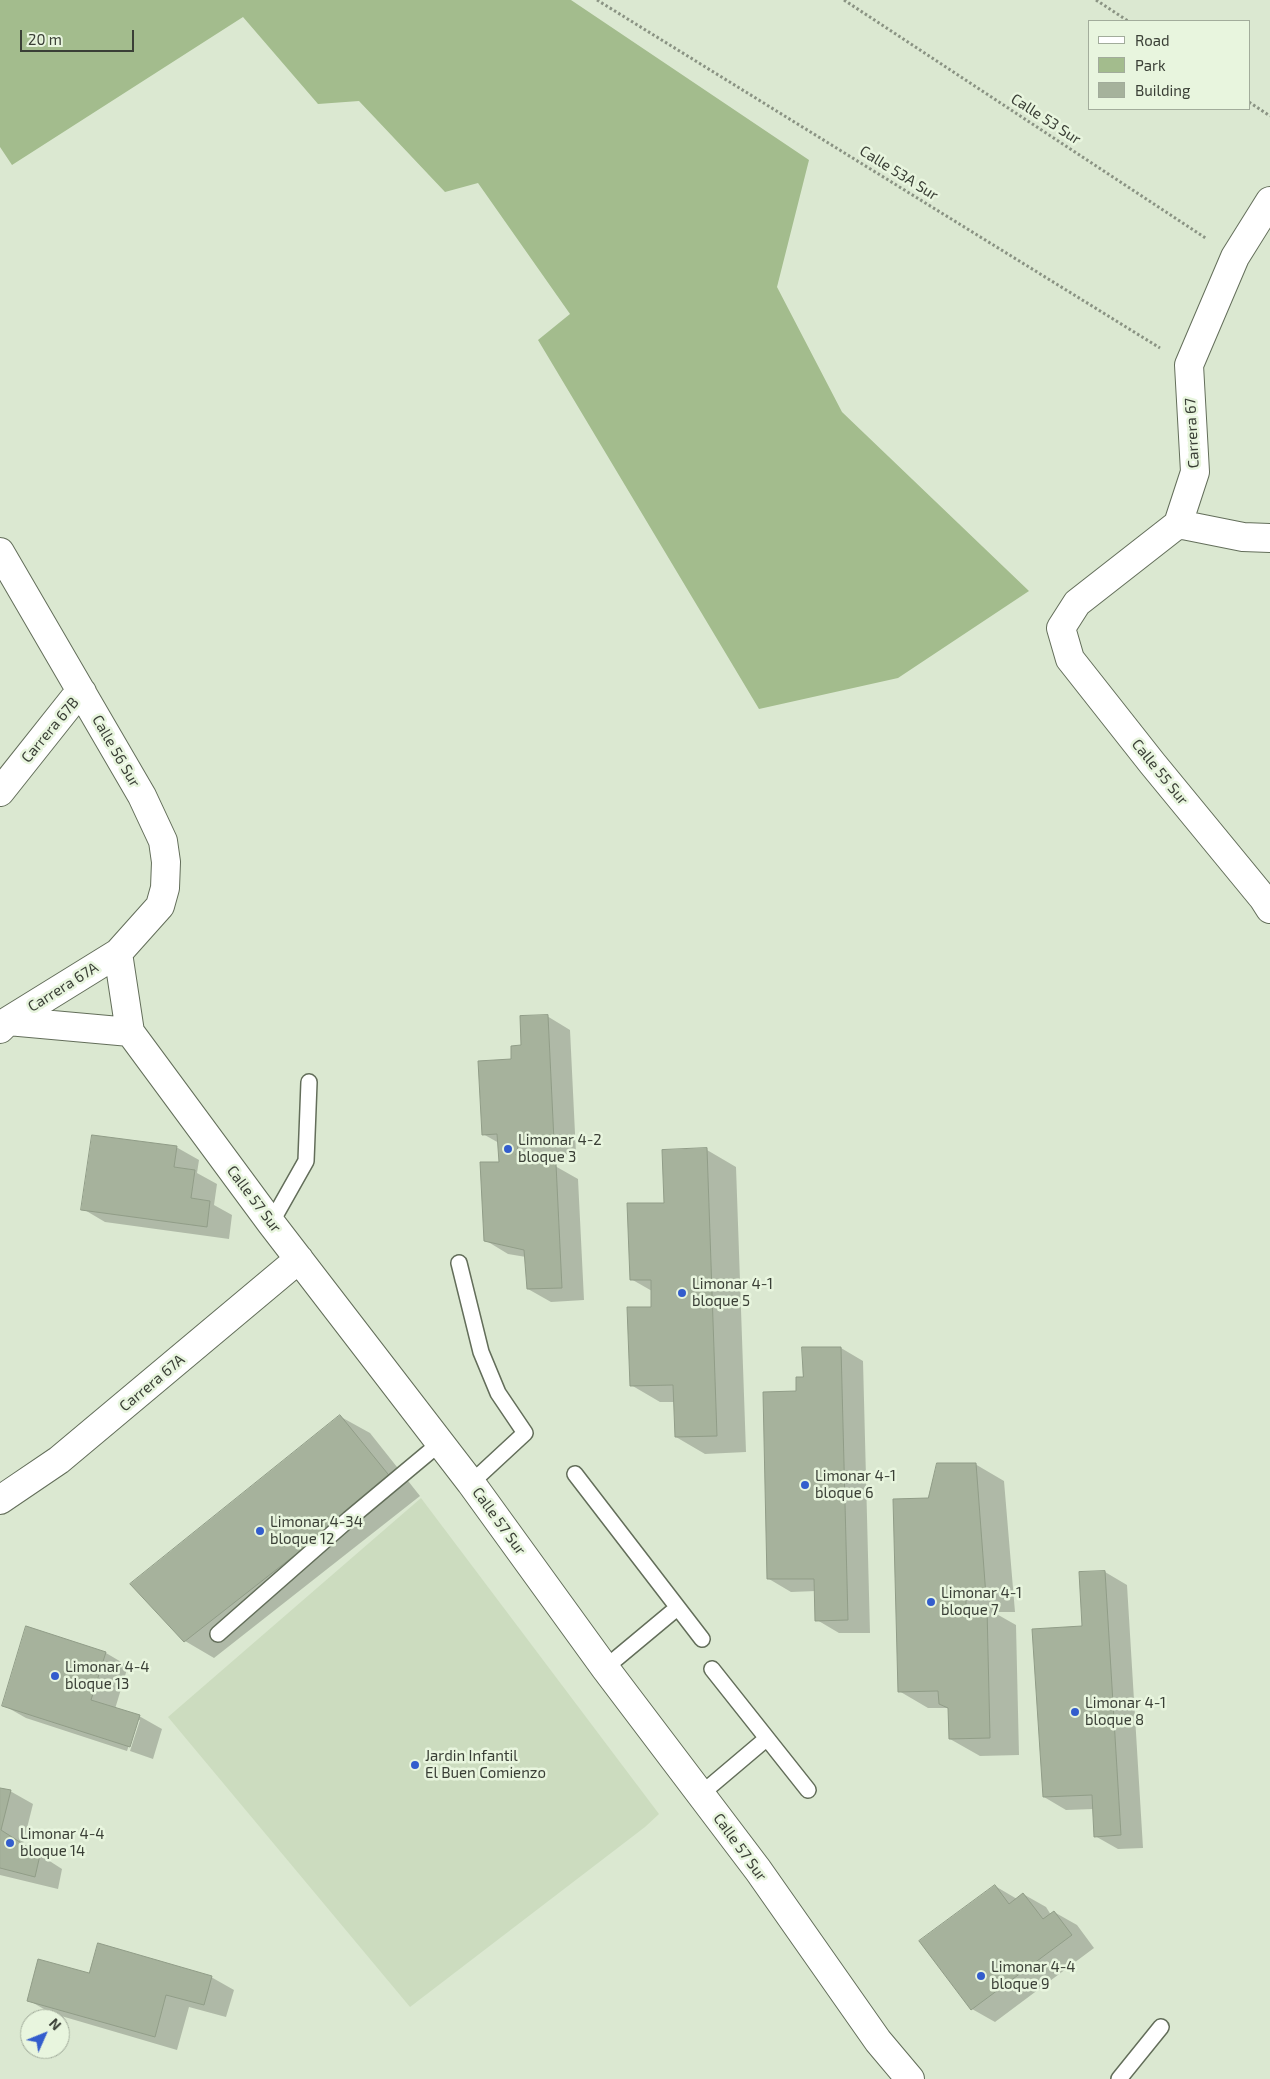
<!DOCTYPE html>
<style>
body{margin:0}
#map{position:relative;width:1270px;height:2079px;overflow:hidden;background:#dbe8d1;font-family:"Exo 2",sans-serif}
canvas{display:block}
.legend{position:absolute;left:1088px;top:20px;width:162px;height:90px;box-sizing:border-box;background:#e8f5de;border:1px solid #a2ac9b;margin:0;padding:6px 9px;list-style:none;font-size:15px;color:#3a3f36}
.legend li{display:flex;align-items:center;gap:10px;height:25px}
.legend b{width:25px;border:1px solid #a2ac9b}
.north{position:absolute;left:20px;top:2009px;width:50px;height:50px;box-sizing:border-box;background:#e8f5de;border:1px solid #a2ac9b;border-radius:50%;rotate:46deg;font-size:14px;font-weight:700;line-height:20px;text-align:center;color:#3a3f36}
.north::after{content:'';display:block;margin:auto;width:18px;height:22px;background:#335dcd;clip-path:polygon(50% 0,100% 100%,50% 72%,0 100%)}
.scale{position:absolute;left:20px;top:30px;width:114px;height:22px;box-sizing:border-box;border:2px solid #3a3f36;border-top:0;padding-left:6px;font-size:15px;line-height:18px;white-space:nowrap;color:#3a3f36;-webkit-text-stroke:4px #e8f5de;paint-order:stroke}
</style>
<div id="map">
<canvas width="1270" height="2079"></canvas>
<ul class="legend">
<li><b style="height:6px;background:#fff"></b>Road</li>
<li><b style="height:14px;background:#a3bc8d"></b>Park</li>
<li><b style="height:14px;background:#a6b29c"></b>Building</li>
</ul>
<div class="north">N</div>
<div class="scale">20 m</div>
</div>
<script>
const g = document.querySelector('canvas').getContext('2d');
g.lineJoin = 'round';
function fill(path, color) {
  g.fillStyle = color;
  g.fill(path, 'evenodd');
}
function trace(path, color, width, dash) {
  g.strokeStyle = color;
  g.lineWidth = width;
  g.lineCap = dash ? 'butt' : 'round';
  g.setLineDash(dash || []);
  g.stroke(path);
}
function label(font, color, halo, rows, align = 'center') {
  g.font = font + ' "Exo 2",sans-serif';
  g.lineWidth = 5;
  g.setLineDash([]);
  g.textBaseline = 'middle';
  g.strokeStyle = halo;
  g.fillStyle = color;
  for (const [text, x, y, turn = 0] of rows) {
    g.save();
    g.translate(x, y);
    g.rotate((+turn || 0) * Math.PI / 180);
    g.textAlign = isNaN(turn) ? turn : align;
    if (halo) g.strokeText(text, 0, 0);
    g.fillText(text, 0, 0);
    g.restore();
  }
}
fill(new Path2D(`
 M421,1498L659,1814L645,1827L410,2007L168,1717Z`), '#ccdcbf');
fill(new Path2D(`
 M0,0H571L809,160L777,287L842,412L1029,591L898,678L759,709L538,340L570,314L478,183L445,192L359,101L318,104L243,17L12,165L0,147Z`), '#a3bc8d');
fill(new Path2D(`
 M547,1016L570,1030L576,1154L542,1155L540,1162L555,1166L578,1179L584,1300L551,1302L528,1289L526,1257L508,1254L485,1240L500,1163L499,1143L483,1134L513,1060Z
 M176,1147L199,1160L197,1173L217,1184L214,1205L232,1215L229,1239L105,1222L83,1209Z
 M707,1150L736,1167L746,1452L705,1454L676,1437L675,1402H660L631,1385L653,1308L652,1291L631,1279L666,1204Z
 M841,1348L863,1361L870,1633H839L817,1620L816,1591L791,1592L769,1579L798,1392L804,1378Z
 M341,1417L370,1433L420,1496L214,1658L185,1641Z
 M975,1464L1004,1481L1015,1612H993L1016,1625L1019,1755L980,1756L950,1739L949,1708H928L899,1691L929,1499Z
 M1105,1572L1127,1585L1143,1848L1118,1849L1095,1836L1094,1809L1066,1810L1044,1797L1083,1627Z
 M27,1627L106,1653L128,1666L115,1709L139,1716L162,1729L153,1759L130,1751L140,1720H137L127,1751L26,1718L3,1705Z
 M0,1789L10,1791L33,1804L23,1844L62,1869L58,1889L0,1875Z
 M995,1886L1017,1899L1023,1894L1046,1907L1051,1915L1054,1912L1077,1925L1094,1948L995,2022L972,2009L921,1941Z
 M90,1975L211,1977L234,1990L226,2017L189,2007L177,2050L51,2013L28,2000Z`), '#0003');
const building = new Path2D(`
 M548,1015L554,1141L519,1142L516,1155L556,1164L562,1288L527,1289L524,1250L484,1241L480,1162H499L497,1134L482,1135L478,1061L511,1059V1046L521,1045L520,1016Z
 M92,1135L177,1146L174,1167L195,1170L191,1198L210,1201L207,1227L81,1210Z
 M707,1148L717,1436L675,1437L673,1385L630,1386L627,1307H651V1280H630L627,1203H664L662,1150Z
 M802,1347H841L848,1620L815,1621L814,1579H767L763,1392L796,1391V1377H803Z
 M340,1415L392,1479L184,1642L130,1584Z
 M937,1463H976L986,1596H966V1608L987,1607L990,1738L949,1739L948,1708L939,1704L938,1691L898,1692L893,1499L928,1498Z
 M1105,1571L1121,1835L1094,1837L1092,1795L1043,1797L1032,1629L1082,1626L1079,1572Z
 M26,1626L106,1652L91,1700L140,1715L130,1747L2,1706Z
 M0,1788L11,1790L1,1830L40,1855L35,1877L0,1868Z
 M995,1885L1009,1904L1023,1893L1043,1919L1054,1911L1072,1935L971,2010L919,1941Z
 M98,1943L212,1976L204,2005L166,1995L155,2037L27,2001L38,1959L89,1973Z`);
fill(building, '#a6b29c');
trace(building, '#909c87', 1);
const lane = new Path2D(`
 M271,1223L306,1161L309,1082
 M459,1263L481,1352L498,1393L525,1433L471,1483
 M575,1474L702,1639
 M218,1634L349,1519L440,1443
 M605,1668L677,1608
 M712,1669L808,1790
 M701,1794L766,1739
 M1119,2079L1161,2027`);
const street = new Path2D(`
 M1270,201L1235,257L1189,365L1195,472L1178,524L1077,603L1061,628L1070,659L1152,763L1263,898L1270,909
 M1178,524L1243,537L1270,538
 M0,552L142,796L163,841L166,862L165,888L160,906L118,953L8,1021L0,1029
 M0,792L73,700L82,692
 M118,953L130,1032L271,1223L471,1483L605,1668L758,1870L878,2041L910,2079
 M8,1021L130,1032
 M0,1500L59,1460L299,1259`);
trace(lane, '#636e5a', 18);
trace(street, '#636e5a', 30);
trace(new Path2D(`
 M597,0L1160,348
 M844,0L1207,239
 M1096,0L1128,21
 M1249,102L1270,116`), '#8a9383', 3, [2.5, 2.5]);
trace(lane, '#fff', 15);
trace(street, '#fff', 28);
for (const [x, y, r, color] of [
 [508,1149,5,"#335dcd"],
 [682,1293,5,"#335dcd"],
 [805,1485,5,"#335dcd"],
 [260,1531,5,"#335dcd"],
 [931,1602,5,"#335dcd"],
 [55,1676,5,"#335dcd"],
 [1075,1712,5,"#335dcd"],
 [415,1765,5,"#335dcd"],
 [10,1843,5,"#335dcd"],
 [981,1976,5,"#335dcd"]
]) {
  const dot = new Path2D();
  dot.arc(x, y, r, 0, 2 * Math.PI);
  g.fillStyle = color;
  g.fill(dot);
  trace(dot, '#e8f5de', 2);
}
label('15px', '#3a3f36', '#e8f5de', [
 ["Calle 53 Sur",1046,119,33],
 ["Calle 53A Sur",899,173,32],
 ["Carrera 67",1192,433,-93],
 ["Carrera 67B",50,730,-50],
 ["Calle 56 Sur",116,751,60],
 ["Calle 55 Sur",1160,772,51],
 ["Carrera 67A",63,987,-32],
 ["Calle 57 Sur",254,1199,53],
 ["Carrera 67A",152,1383,-40],
 ["Calle 57 Sur",499,1521,54],
 ["Calle 57 Sur",740,1847,54]
]);
label('15px', '#3a3f36', '#e8f5de', [
 ["Limonar 4-2",518,1140],
 ["bloque 3",518,1157],
 ["Limonar 4-1",692,1284],
 ["bloque 5",692,1301],
 ["Limonar 4-1",815,1476],
 ["bloque 6",815,1493],
 ["Limonar 4-34",270,1522],
 ["bloque 12",270,1539],
 ["Limonar 4-1",941,1593],
 ["bloque 7",941,1610],
 ["Limonar 4-4",65,1667],
 ["bloque 13",65,1684],
 ["Limonar 4-1",1085,1703],
 ["bloque 8",1085,1720],
 ["Jardin Infantil",425,1756],
 ["El Buen Comienzo",425,1773],
 ["Limonar 4-4",20,1834],
 ["bloque 14",20,1851],
 ["Limonar 4-4",991,1967],
 ["bloque 9",991,1984]
], 'left');
</script>
